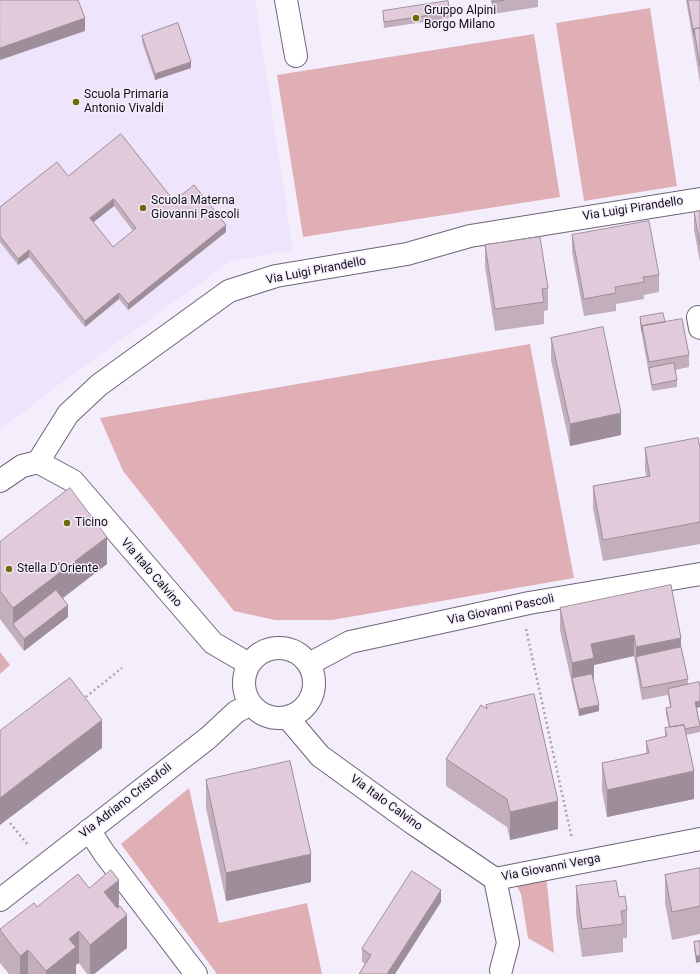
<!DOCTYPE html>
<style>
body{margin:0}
canvas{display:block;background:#f4eefc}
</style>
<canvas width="700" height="974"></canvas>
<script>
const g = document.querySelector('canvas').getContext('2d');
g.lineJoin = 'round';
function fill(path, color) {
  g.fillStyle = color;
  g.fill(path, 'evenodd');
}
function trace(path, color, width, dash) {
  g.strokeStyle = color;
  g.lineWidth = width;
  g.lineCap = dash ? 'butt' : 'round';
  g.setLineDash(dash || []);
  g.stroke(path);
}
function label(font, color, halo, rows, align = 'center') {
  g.font = font + ' Roboto,sans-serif';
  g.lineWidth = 3;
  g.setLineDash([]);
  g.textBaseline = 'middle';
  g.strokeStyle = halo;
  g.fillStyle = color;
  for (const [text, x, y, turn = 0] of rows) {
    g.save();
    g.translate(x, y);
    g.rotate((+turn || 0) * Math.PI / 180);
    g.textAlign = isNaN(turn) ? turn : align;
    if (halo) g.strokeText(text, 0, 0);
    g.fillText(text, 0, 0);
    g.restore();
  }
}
fill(new Path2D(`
 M0,0H255L293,250L231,261L57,386L0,430Z`), '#eee4fb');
fill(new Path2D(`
 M650,8L677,186L584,201L556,23Z
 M534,34L560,197L303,237L277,75Z
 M530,344L574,578L332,620H275L234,611L123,471L100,418Z
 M0,652L10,665L0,674Z
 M189,788L219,923L307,903L322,974H217L121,844Z
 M546,874L554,953L528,938L521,894L514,880Z`), '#dfafb5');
const minor = new Path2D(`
 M286,0L296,56
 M698,317L700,328
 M38,462L73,481L213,643L249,664
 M0,481L22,466L38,462L68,414L99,385L229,291L276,276L407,254L470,236L700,199
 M244 683a35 35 0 1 1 70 0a35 35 0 1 1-70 0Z
 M309,664L350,642L529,603L700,574
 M287,717L320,756L414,824L495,879
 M89,830L104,853L196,974
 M495,879L700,839
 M495,879L508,943L501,970
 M0,900L208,738L236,712L251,704`);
trace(minor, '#6d6578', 24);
trace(new Path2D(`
 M526,629L572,839
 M82,700L122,668
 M10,823L28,845`), '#a7a2ae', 2.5, [2, 3]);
trace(minor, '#fff', 22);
fill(new Path2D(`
 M491,0H538V7L493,14Z
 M686,0H700V83L694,47Z
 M383,11L450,12V18L384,28L383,17Z
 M142,36L191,68L155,80L142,42Z
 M68,176L174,201L226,232L128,310L119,299L85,327L29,257L18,265L0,242V207ZM114,206L133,231L113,247L93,222Z
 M700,211V262L694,230V212Z
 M572,235L659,275V292L644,295V299L616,304V311L584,316L572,252Z
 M485,245L548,288V310L544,311V324L495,331L485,267Z
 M640,317L665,322L689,355V367L675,370L677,380V387L652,391L640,324Z
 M551,338L621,435L570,446L551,360Z
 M645,448H700V544L603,561L593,508V486L646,476L645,470Z
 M0,542L107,564L62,598L68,617L24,651L0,619Z
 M560,608L681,647L688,679V685L700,707L697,708L700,724V732L686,735L694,799L607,817L602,790V763L646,754V741L665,737V728H669L666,714V708L670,707L668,695L642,700L634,656L594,665V680H593L599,711L579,716L560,630Z
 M486,705L558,829L510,840L507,827L446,786V759L486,708Z
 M206,780L311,882L226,901L206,808Z
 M700,868V934L672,940L665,903V875Z
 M576,886L619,897L627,910V938H623V952L582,957L576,914Z
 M89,888L119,907L127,948L94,974H87L79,963L76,965V974H9L0,963V929L37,907Z
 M441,902L395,974H359L365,964L362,962V949Z
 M700,941L696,963L694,948V942Z`), '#c2afbb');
fill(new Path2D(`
 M85,18V31L0,60V48Z
 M191,62V68L155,80V74Z
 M114,199V206L90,225V218Z
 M226,225V232L128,310V304Z
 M29,250V257L18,265V259Z
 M119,293V299L85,327V321Z
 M621,413V435L570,446V424Z
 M107,537V564L19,632L13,624V608Z
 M68,605V617L24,651V639Z
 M634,635V656L594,665V680L573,684L572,678V663L591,644Z
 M681,638V659L636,657V647Z
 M700,701V707L695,708V702Z
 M599,705V711L579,716V709Z
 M102,720V748L0,825V798Z
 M694,771V799L607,817V790Z
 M558,801V829L510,840V812Z
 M311,854V882L226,901V873Z
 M119,880V912L104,892Z
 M441,890V902L395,974H387Z
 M127,915V948L94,974H90V945Z
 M79,931V963L76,965V974H46V971L69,939Z
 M28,950V974H20V956Z
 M696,956H700V962L696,963Z`), '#9e8e99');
const building = new Path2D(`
 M0,0H78L85,18L0,48Z
 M493,0H505L493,2Z
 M688,0H700V28L694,29V34Z
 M448,1L450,12L384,22L383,11Z
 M178,23L191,62L155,74L142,36Z
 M700,28V66L694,29Z
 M121,134L174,201L194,185L226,225L128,304L119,293L85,321L29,250L18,259L0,236V207L57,162L68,176ZM114,199L136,228L113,247L90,218Z
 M700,211V245L694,212Z
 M649,221L659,275L643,277L644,282L615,287L616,293L584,299L572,235Z
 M540,237L548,288L542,289L544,302L495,309L485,245Z
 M663,313L665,322L642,326V331L640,317Z
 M682,319L689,355L649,362L642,326Z
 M603,327L621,413L570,424L551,338Z
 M674,363L677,380L652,385L649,368Z
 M698,438L700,448V522L603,540L593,486L650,476L645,448Z
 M70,488L107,537L13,608L0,591V542Z
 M671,585L681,638L636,647L634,635L591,644L594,658L572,663L560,608Z
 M56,590L68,605L24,639L13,624Z
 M681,647L688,679L642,688L636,657Z
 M592,674L599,705L579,709L572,678Z
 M70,678L102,720L0,798V731Z
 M699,682L700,686V701L695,702L700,726L685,729L684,725L670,727L666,708L671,707L668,689Z
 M534,694L558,801L510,812L507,799L446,759L481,705L487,709L486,705Z
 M684,725L694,771L607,790L602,763L649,753L646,741L667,736L665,728Z
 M290,761L311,854L226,873L206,780Z
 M700,868V906L672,912L665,875Z
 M111,870L119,880L104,892L117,908L120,906L127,915L90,945L79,931L69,939L76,947L46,971L28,950L20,956L0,930V929L34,903L37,907L78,874L89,888Z
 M412,871L441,890L387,974H359L371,955L362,949Z
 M616,881L619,897L625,896L627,910L621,911L623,924L582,929L576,886Z
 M700,941V956H696L694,942Z`);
fill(building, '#e1cbda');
trace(building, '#9e8e99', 1);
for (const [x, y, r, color] of [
 [416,18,4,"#6b6b09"],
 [76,102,4,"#6b6b09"],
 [143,208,4,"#6b6b09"],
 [67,523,4,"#6b6b09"],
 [9,569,4,"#6b6b09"]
]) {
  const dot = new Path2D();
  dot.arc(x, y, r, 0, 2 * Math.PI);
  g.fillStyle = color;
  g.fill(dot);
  trace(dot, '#f4eefc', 1.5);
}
label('12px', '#100d14', '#f4eefc', [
 ["Gruppo Alpini",424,11],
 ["Borgo Milano",424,25],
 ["Scuola Primaria",84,95],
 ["Antonio Vivaldi",84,109],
 ["Scuola Materna",151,201],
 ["Giovanni Pascoli",151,215],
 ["Ticino",75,523],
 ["Stella D'Oriente",17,569]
], 'left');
label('12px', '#100d14', '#f4eefc', [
 ["Via Luigi Pirandello",633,209,-9],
 ["Via Luigi Pirandello",316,271,-11],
 ["Via Italo Calvino",151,573,49],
 ["Via Giovanni Pascoli",501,610,-12],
 ["Via Adriano Cristofoli",126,801,-38],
 ["Via Italo Calvino",386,803,36],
 ["Via Giovanni Verga",551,868,-11]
]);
</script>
